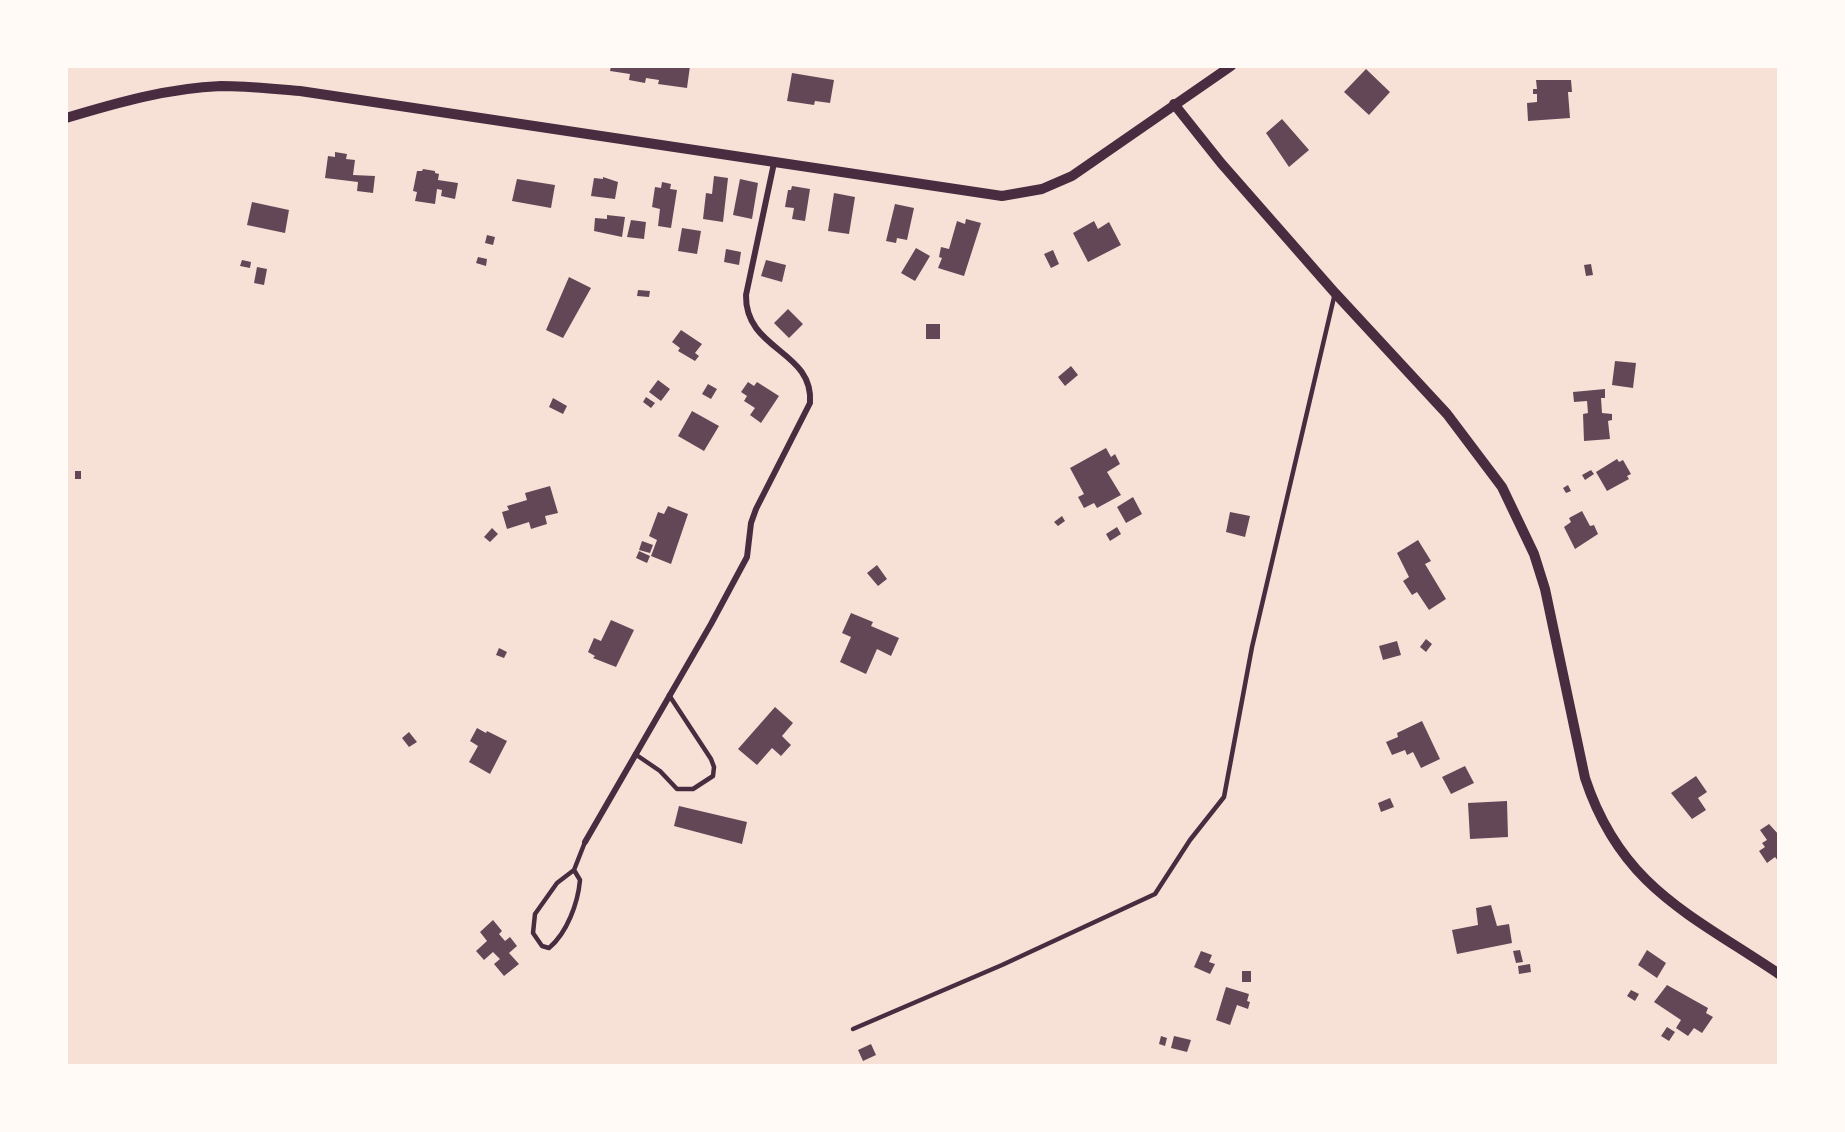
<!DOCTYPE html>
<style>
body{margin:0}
#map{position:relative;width:1845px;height:1132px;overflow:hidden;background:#f7e1d7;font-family:"Varela Round",sans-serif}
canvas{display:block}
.frame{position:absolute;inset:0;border:68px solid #fffaf5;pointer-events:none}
</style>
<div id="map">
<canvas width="1845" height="1132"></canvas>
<div class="frame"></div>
</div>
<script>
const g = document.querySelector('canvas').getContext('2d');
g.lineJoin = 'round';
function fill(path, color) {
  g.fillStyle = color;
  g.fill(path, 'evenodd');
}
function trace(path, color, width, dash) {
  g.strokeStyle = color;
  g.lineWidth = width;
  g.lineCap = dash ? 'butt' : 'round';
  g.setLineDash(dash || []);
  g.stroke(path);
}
fill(new Path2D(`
 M611,66H690L687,88L658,84L659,80L646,78L645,83L629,80L630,74L610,71Z
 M1366,69L1390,92L1369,115L1344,92Z
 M792,73L834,80L830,103L815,101L814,105L787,101Z
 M1536,80H1571L1572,92H1568L1570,118L1528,121L1527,103L1537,102V94H1533V89H1537Z
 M1282,119L1309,150L1289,167L1266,133Z
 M335,152L347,154L346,159L355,160L353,175L375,176L373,193L357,191L358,182L325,178L328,156L335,157Z
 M423,169L435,171V173L439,174L438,180L458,183L455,199L441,196L442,190L437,189L435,204L415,201L417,192L413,191L417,171H422Z
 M714,176L728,178L723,222L703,219L706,193L712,194Z
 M603,177L618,182L615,199L591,196L594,178L603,179Z
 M517,179L555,185L551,208L512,201Z
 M740,179L758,183L752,219L733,215Z
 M662,182L671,184L670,189L677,190L671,228L658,226L660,209L652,207L655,187L661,188Z
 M792,186L810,189L805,221L792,219L794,208L785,207L788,190H791Z
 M834,193L855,197L849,234L828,231Z
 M252,202L289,210L285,233L247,225Z
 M895,204L914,208L907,240L897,238L896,243L886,241Z
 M607,215L625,217L622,237L594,231L595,218L607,219Z
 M966,219L981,223L964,276L938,268L942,258L939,257L941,247L949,249L957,221L965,224Z
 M631,220L646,222L644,239L627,237Z
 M1094,221L1098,229L1109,222L1121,245L1088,262L1073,233Z
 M682,228L701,231L697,254L678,251Z
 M487,235L495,237L493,245L485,243Z
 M916,248L930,256L915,281L901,273Z
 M726,249L741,252L739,265L724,262Z
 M1053,250L1059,264L1051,268L1044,254Z
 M478,257L487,259L486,266L476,263Z
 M242,260L251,262L250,268L240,266Z
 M766,260L786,265L782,282L761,276Z
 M1591,264L1593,275L1586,276L1584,265Z
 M257,267L267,269L264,285L254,283Z
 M569,277L591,288L563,338L546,330Z
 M638,290L650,291L649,297L637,296Z
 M788,309L803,324L789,338L774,323Z
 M926,324H940V339H926Z
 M681,330L702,344L695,353L699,356L695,361L678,351L680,348L672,342Z
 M1615,361L1636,363L1633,388L1612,385Z
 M1071,366L1078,375L1065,386L1058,377Z
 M658,380L670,389L661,401L649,392Z
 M748,382L754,386L757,382L779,396L761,423L750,415L755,408L744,401L747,396L741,392Z
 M708,384L717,389L711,399L702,394Z
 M1605,389V398H1601L1602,413L1612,414V420L1608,421L1610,439L1584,441L1583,414L1588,413L1587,401L1574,402L1573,392Z
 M646,397L655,403L651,408L643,402Z
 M553,398L567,406L563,414L549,407Z
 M692,411L719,426L704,451L678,436Z
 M1106,448L1111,457L1115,454L1120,464L1107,472L1121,495L1097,508L1094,503L1084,508L1078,497L1084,494L1070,468Z
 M1617,459L1619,462L1623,460L1631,474L1627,476L1629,479L1607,491L1596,472Z
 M1591,470L1594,474L1585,480L1582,475Z
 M75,471H81V479H75Z
 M1568,485L1571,491L1566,493L1563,488Z
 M550,486L558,513L545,516L547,524L531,529L529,522L507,529L502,512L509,510L507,506L527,500L525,493Z
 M1133,497L1142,514L1126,523L1117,507Z
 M668,506L688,514L671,564L651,556L657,540L649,536L658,512L664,514Z
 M1582,511L1590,526L1594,525L1598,534L1575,549L1564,527L1571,522L1569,518Z
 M1230,512L1250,516L1245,537L1226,532Z
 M1062,516L1065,521L1058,526L1054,522Z
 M1117,527L1121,534L1110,541L1106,534Z
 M492,528L498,534L490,542L484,537Z
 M1418,540L1431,561L1425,564L1446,599L1429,610L1417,592L1412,595L1403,581L1409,577L1397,553Z
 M642,541L653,545L650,553L639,550Z
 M639,551L650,556L647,563L636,558Z
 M877,565L887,579L878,586L867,573Z
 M851,613L873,622L871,626L899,638L891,656L877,649L866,674L840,662L851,637L842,633Z
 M611,620L634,630L616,667L593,658L595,656L588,652L594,638L601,641Z
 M1426,639L1432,644L1426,652L1420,647Z
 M1397,641L1401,655L1383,660L1379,646Z
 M499,648L507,652L504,658L496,655Z
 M775,707L793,723L782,736L791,745L781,756L772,748L757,765L738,749Z
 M1422,721L1440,759L1421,768L1413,752L1407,755L1405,750L1392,755L1386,742L1398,737L1397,733Z
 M477,728L486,733L487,731L507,741L490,774L469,762L478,746L470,741Z
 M409,732L417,742L409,747L402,738Z
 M1465,766L1474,783L1451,794L1442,777Z
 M1696,776L1707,792L1698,798L1706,810L1692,819L1671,793Z
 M1390,798L1394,807L1381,812L1378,803Z
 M1507,801L1508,837L1470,839L1468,803Z
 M679,806L747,822L742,844L674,826Z
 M1769,824L1779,835V862L1775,857L1767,863L1759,851L1765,847L1762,843L1767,840L1760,830Z
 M1491,905L1497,926L1509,924L1512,943L1457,954L1452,930L1478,925L1476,908Z
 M493,920L502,931L499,934L505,941L510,937L517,946L509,953L519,964L504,976L494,964L500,959L493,952L484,960L476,951L487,941L480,932Z
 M1520,950L1523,962L1516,963L1513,951Z
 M1647,950L1666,963L1657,978L1638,965Z
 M1201,951L1212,955L1209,962L1215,964L1210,974L1194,967Z
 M1530,964L1531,972L1519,974L1518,966Z
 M1242,971H1251V982H1242Z
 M1667,985L1708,1008L1706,1013L1713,1017L1702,1033L1694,1028L1688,1036L1676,1028L1681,1020L1654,1002Z
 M1226,987L1249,994L1247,1001L1250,1002L1248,1009L1237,1005L1230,1025L1216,1020Z
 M1631,990L1639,994L1635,1001L1627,996Z
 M1667,1027L1675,1032L1669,1041L1661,1036Z
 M1161,1036L1167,1038L1165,1046L1159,1044Z
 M1174,1036L1191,1040L1187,1052L1171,1048Z
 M871,1044L876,1055L863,1061L858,1050Z`), '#644757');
trace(new Path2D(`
 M635,754L660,771L677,789H693L713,776L714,767L711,759L669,695
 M574,870L580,880C578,903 567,933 549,948L542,946L533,933L535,914L557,883L574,870L585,842
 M853,1029L1002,965L1155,894L1190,840L1224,797L1252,647L1335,293`), '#4a2c40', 4.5);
trace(new Path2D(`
 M585,842L711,624L747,557L751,523L756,509L810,403C814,350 745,351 746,295L774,163`), '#4a2c40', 6);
trace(new Path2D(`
 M1174,104L1221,163L1335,293L1447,414L1502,487L1534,554L1545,589L1585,778C1621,887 1690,914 1779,974
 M66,118C116,103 168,88 221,86C247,86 273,89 300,91L1002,196L1042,189L1072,176L1231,66`), '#4a2c40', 10);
</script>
